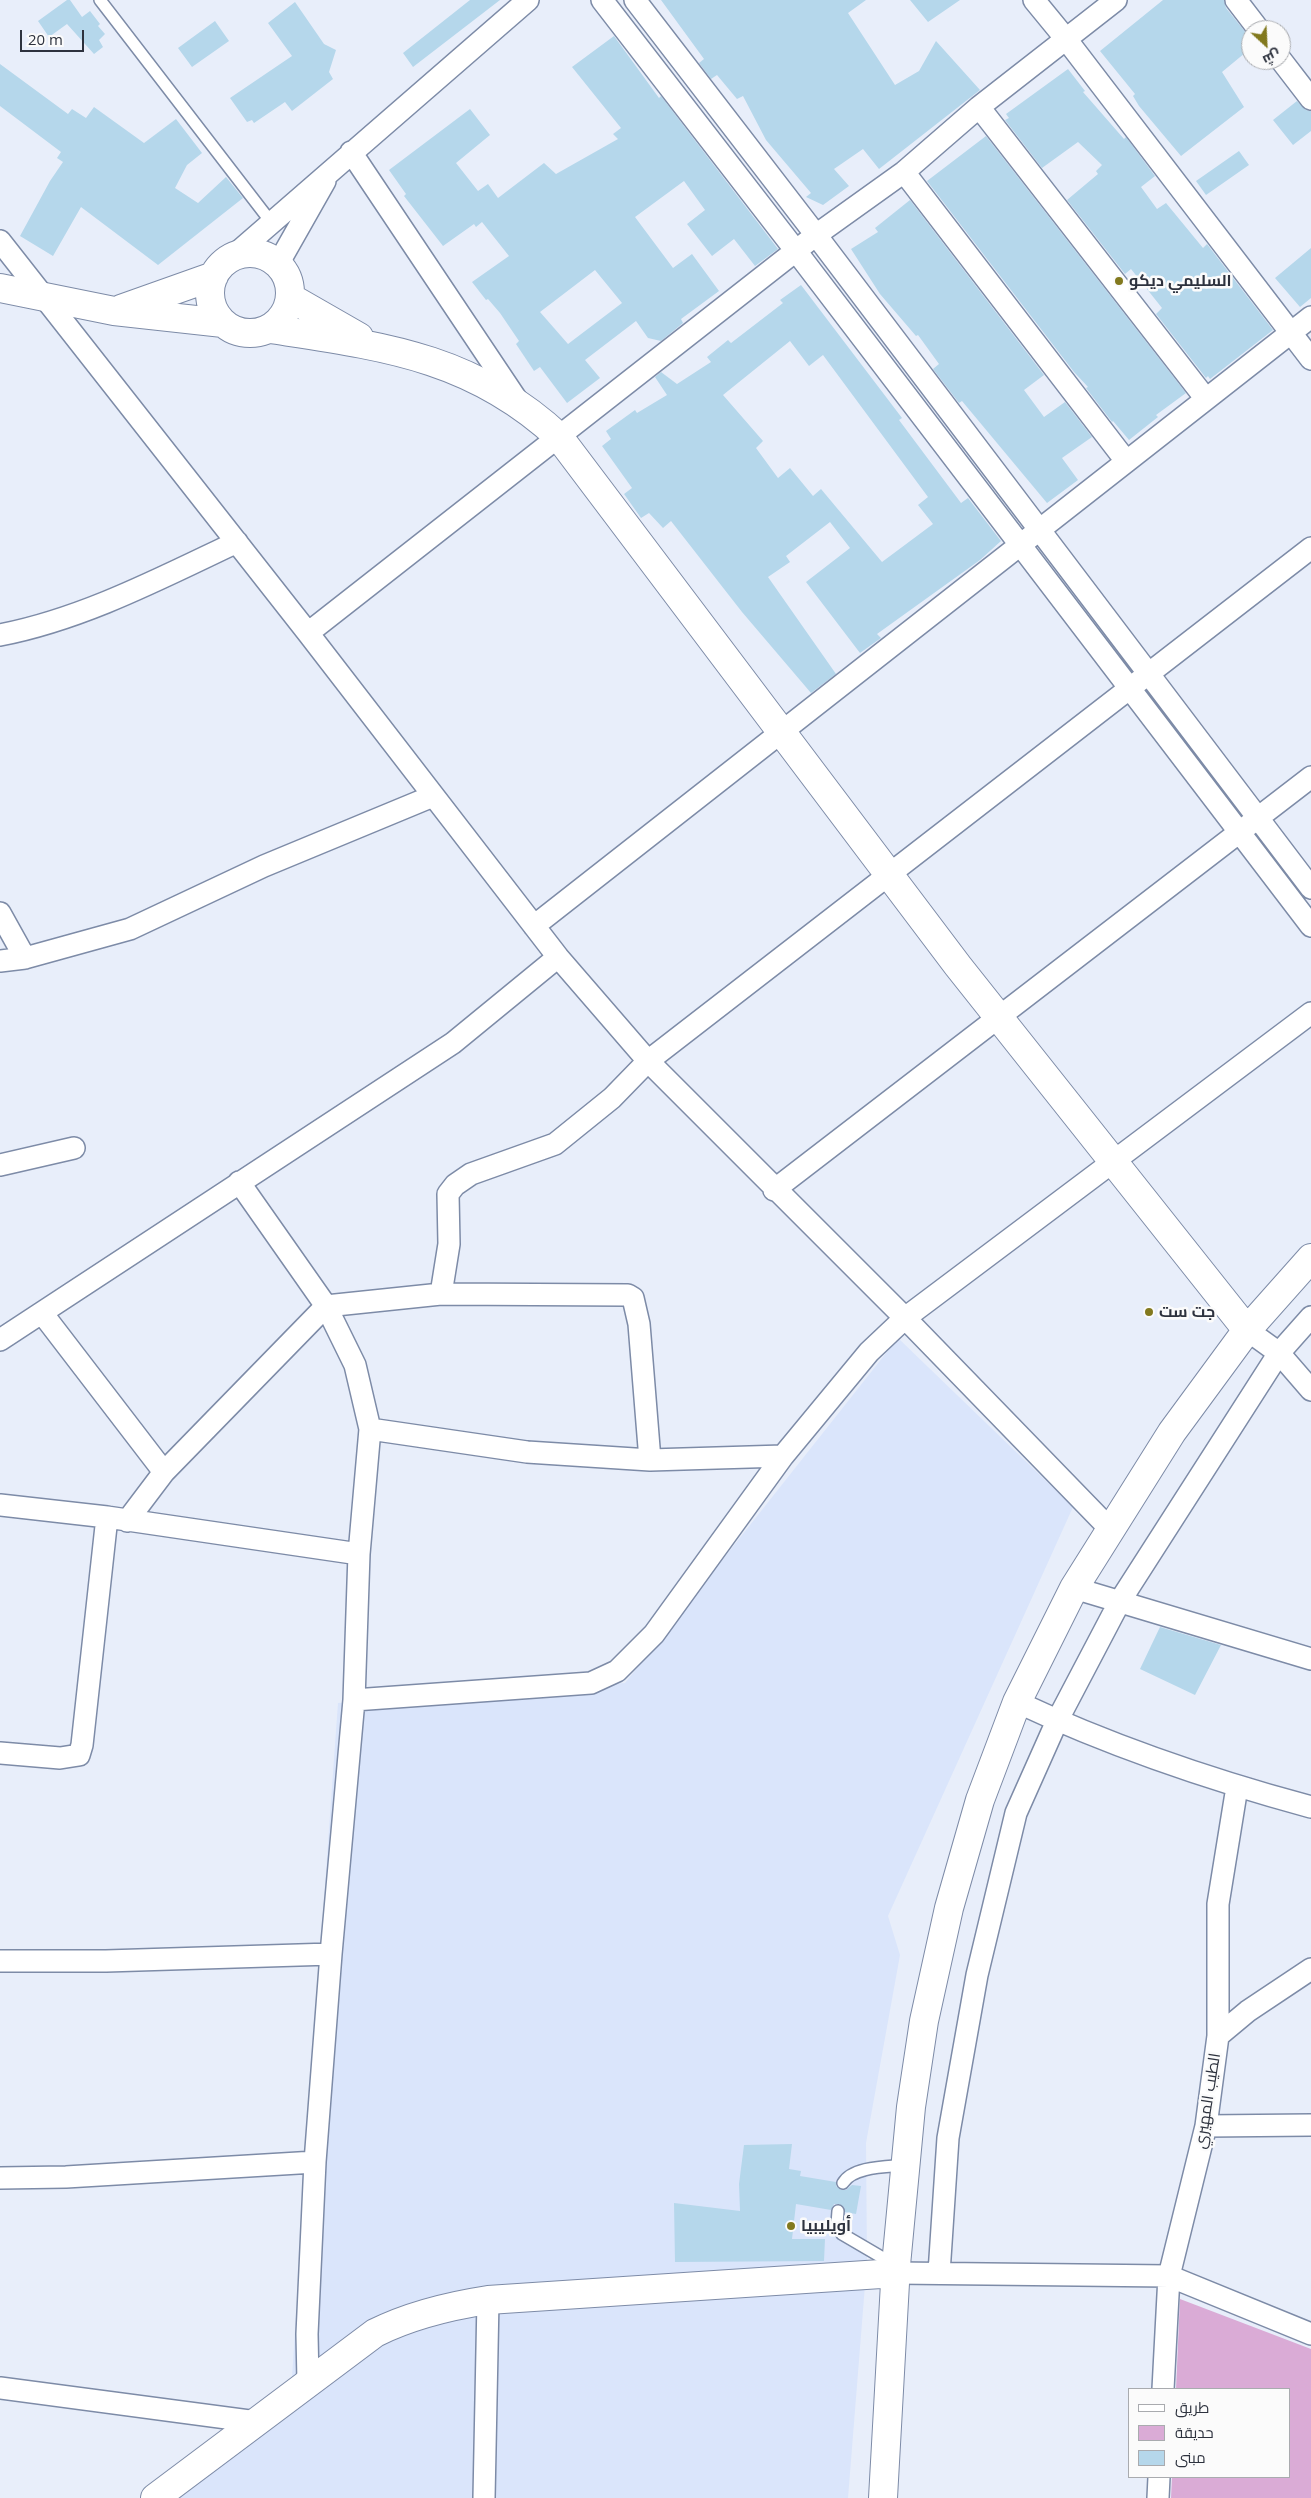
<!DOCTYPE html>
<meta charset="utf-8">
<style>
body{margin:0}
#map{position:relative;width:1311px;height:2498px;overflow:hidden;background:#e8eefa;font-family:"Open Sans",Cairo,sans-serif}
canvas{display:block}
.legend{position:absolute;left:1128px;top:2388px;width:162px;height:90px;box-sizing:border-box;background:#fbfbfb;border:1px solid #a9abaf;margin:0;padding:6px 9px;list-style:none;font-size:15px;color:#2d323e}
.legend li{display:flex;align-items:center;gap:10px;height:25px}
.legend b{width:25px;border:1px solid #a9abaf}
.north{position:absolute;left:1241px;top:20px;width:50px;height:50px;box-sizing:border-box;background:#fbfbfb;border:1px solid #a9abaf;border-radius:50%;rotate:155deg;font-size:14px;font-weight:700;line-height:20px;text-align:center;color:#2d323e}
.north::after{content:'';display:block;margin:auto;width:18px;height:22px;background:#82791e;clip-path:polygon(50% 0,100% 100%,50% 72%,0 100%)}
.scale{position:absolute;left:20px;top:30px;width:64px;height:22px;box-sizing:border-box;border:2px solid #2d323e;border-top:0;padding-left:6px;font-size:15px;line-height:18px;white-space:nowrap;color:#2d323e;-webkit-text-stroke:4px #fbfbfb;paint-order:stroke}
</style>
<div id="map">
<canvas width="1311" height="2498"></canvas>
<ul class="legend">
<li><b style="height:6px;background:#fff"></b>طريق</li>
<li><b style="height:14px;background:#daabd6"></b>حديقة</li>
<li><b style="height:14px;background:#b5d7eb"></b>مبنى</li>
</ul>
<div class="north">ش</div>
<div class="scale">20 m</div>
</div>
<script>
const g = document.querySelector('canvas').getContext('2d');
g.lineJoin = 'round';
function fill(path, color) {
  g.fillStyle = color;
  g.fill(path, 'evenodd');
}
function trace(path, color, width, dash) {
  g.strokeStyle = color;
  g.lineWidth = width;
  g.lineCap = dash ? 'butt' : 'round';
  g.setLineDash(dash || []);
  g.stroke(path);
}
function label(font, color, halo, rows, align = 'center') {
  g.font = font + ' "Open Sans",Cairo,sans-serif';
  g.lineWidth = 5;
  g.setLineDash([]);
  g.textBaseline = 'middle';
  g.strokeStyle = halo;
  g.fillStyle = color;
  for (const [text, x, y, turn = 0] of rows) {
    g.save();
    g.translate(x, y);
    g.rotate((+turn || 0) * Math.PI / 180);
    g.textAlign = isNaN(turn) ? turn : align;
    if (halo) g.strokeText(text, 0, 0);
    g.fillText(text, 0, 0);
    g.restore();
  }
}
fill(new Path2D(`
 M898,1338L1073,1507L888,1916L900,1955L866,2143L867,2260L848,2498H158L290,2409L310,2096L338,1703L625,1683Z`), '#dae5fb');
fill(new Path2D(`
 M1180,2299L1311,2349V2498H1171L1172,2477H1290V2389H1176Z`), '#daabd6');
fill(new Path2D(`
 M67,0H70L82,17L90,11L100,24L98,26L105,34L99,40L103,47L94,54L67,24L49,37L38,21Z
 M470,0H500L413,67L403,53Z
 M661,0H866L848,13L895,85L919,71L936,41L980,90L879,169L863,149L834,169L849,186L823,205L806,197L811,193L766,140L743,96L737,99L717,75L711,79L699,63L704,59Z
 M910,0H960L928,22Z
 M1163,0H1224L1226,8L1251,39V48L1222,72L1244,107L1181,156L1139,106L1133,96L1135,94L1100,51Z
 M295,2L324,44L336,50L329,72L333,79L292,111L285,102L254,123L252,120L247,122L230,98L292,56L268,23Z
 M215,21L229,41L192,67L178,48Z
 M614,36L659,98L661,96L778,249L755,266L734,239L712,256L687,224L705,210L684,181L635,217L673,268L692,254L719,291L681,319L683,323L661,341L648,338L636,321L585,360L600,378L567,403L540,367L534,371L516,344L519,341L500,313L488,299L486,300L472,282L509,256L482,222L476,227L474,224L443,246L404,196L406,194L389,170L470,109L490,135L456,163L478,191L488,184L498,198L544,163L556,174L618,139L613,134L621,128L572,67ZM595,270L622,303L568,344L540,312Z
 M0,64L68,114L72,109L86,118L94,107L144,143L176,119L202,153L187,165L175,188L198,203L226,177L243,198L158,265L81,207L53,256L20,236L50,181L63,162L57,158L61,152L0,106Z
 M1068,69L1085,91L1083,92L1124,139L1126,137L1155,176L1141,187L1157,209L1166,203L1203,248L1207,244L1273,330L1210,379L1208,376L1206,378L1156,314L1162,308L1131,269L1125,274L1067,200L1098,174L1096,171L1102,165L1078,142L1042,168L1005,120L1009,118L1006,114Z
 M1297,101L1306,110L1311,111V131L1293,145L1273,120Z
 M986,136L1186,393L1156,415L1158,417L1129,440L1113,421L1112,422L1086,388L1088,387L1074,372L927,181Z
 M1239,151L1249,165L1206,195L1196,181Z
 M910,200L1044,375L1024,390L1044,417L1065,402L1092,437L1062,458L1078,480L1047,503L962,401L959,403L933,369L939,364L918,335L916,336L880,294L851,249L878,232L875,228Z
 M1311,248V298L1300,307L1275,278Z
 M801,285L902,418L899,420L961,503L968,498L1001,541L980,560L877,634L881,638L860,653L806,582L850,548L830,522L786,556L790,562L768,577L836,674L811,693L742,612L671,521L663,528L649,513L641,518L624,494L632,488L602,446L611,439L606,431L635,410L637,413L667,395L655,377L661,372L677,384L711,362L707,357L728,340L731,343L783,303L780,300ZM790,341L809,366L823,355L928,497L918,505L933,524L882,562L821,489L813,496L790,468L778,478L756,448L763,441L723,395Z
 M1160,1627L1221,1645L1195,1695L1140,1669Z
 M792,2144L789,2169L801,2171L800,2176L836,2182V2186L841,2190H846L852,2185L861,2186L856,2214L845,2212L844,2207L839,2204H834L831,2210L796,2204L792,2239H825L824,2261L675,2262L674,2203L740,2211L739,2184L744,2145Z`), '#b5d7eb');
const lane = new Path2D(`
 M100,0L271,222
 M843,2183C853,2166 888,2167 906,2165
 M838,2211L837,2224L842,2234L895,2265`);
const street = new Path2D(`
 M602,0L796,251L1311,926
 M635,0L816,235L1311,888
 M1034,0L1066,39L1311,359
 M1236,0L1259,30
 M1281,60L1311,99
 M979,107L1206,399
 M351,152L519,403
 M904,172L1126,461
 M0,241L308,633L558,957L648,1061L905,1318L1110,1529
 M231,258L528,0
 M278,264L325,181
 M308,633L816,235L904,172L979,107L1116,0
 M0,635C83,619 161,578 237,542
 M0,913L25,958
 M534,926L1311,317
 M0,961L25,958L130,929L264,866L433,796
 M0,1165L74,1148
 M239,1182L326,1306L355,1365L370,1429L359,1554L354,1700L331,1954L315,2162L307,2334L308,2382
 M774,1190L1311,777
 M441,1294L449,1244L448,1194L455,1185L471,1174L555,1144L612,1098L648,1061L1311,548
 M42,1313L164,1472
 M1247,1330L1279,1353L1311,1390
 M0,1340L453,1043L558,957
 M370,1429L527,1452L650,1460L783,1456
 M0,1505L107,1517L359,1554
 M127,1521L164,1472L326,1306L441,1294L628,1295L633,1298L639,1324L650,1460
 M1074,1588L1311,1659
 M354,1700L591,1683L617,1671L654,1634L783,1456L869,1352L905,1318L1311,1013
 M1017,1702C1111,1746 1211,1780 1311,1807
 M0,1753L60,1758L79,1755L82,1745L107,1517
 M0,1961H106L331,1954
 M1218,2036V1904L1237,1787
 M1206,2126L1311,2125
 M0,2178L66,2177L315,2162
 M896,2273L1169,2276L1311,2334
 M939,2273L948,2138L977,1975L1016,1813L1057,1721L1120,1601L1279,1353L1311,1317
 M0,2388L257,2422
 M1163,2389L1169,2276L1206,2126L1218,2036L1248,2011L1311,1969
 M484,2498L488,2300
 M1158,2498L1159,2477`);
const secondary = new Path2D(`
 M210 293a40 40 0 1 1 80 0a40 40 0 1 1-80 0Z
 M0,288L114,311L223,323
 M291,298L359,337
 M121,309L214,276
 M270,329C381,346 472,356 559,437L958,966L1247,1330
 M155,2498L375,2333C411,2315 449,2306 488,2300L896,2273
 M883,2498L896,2265L911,2107L924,2021L949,1908L980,1800L1017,1702L1074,1588L1172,1432L1247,1330L1311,1258`);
trace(lane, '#7d8ba7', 14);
trace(street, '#7d8ba7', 24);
trace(secondary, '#7d8ba7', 30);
trace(lane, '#fff', 11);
trace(street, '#fff', 21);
trace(secondary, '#fff', 28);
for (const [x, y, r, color] of [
 [1119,281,5,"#82791e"],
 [1149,1312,5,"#82791e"],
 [791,2226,5,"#82791e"]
]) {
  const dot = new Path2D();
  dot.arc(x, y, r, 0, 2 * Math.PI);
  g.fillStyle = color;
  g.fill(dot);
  trace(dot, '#fbfbfb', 2);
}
label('bold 16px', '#2d323e', '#fbfbfb', [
 ["السليمي ديكو",1129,281],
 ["جت ست",1159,1312],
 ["أويليبيا",801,2226]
], 'left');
label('16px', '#2d323e', '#fbfbfb', [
 ["الطيب المهيري",1208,2101,-81]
]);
</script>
